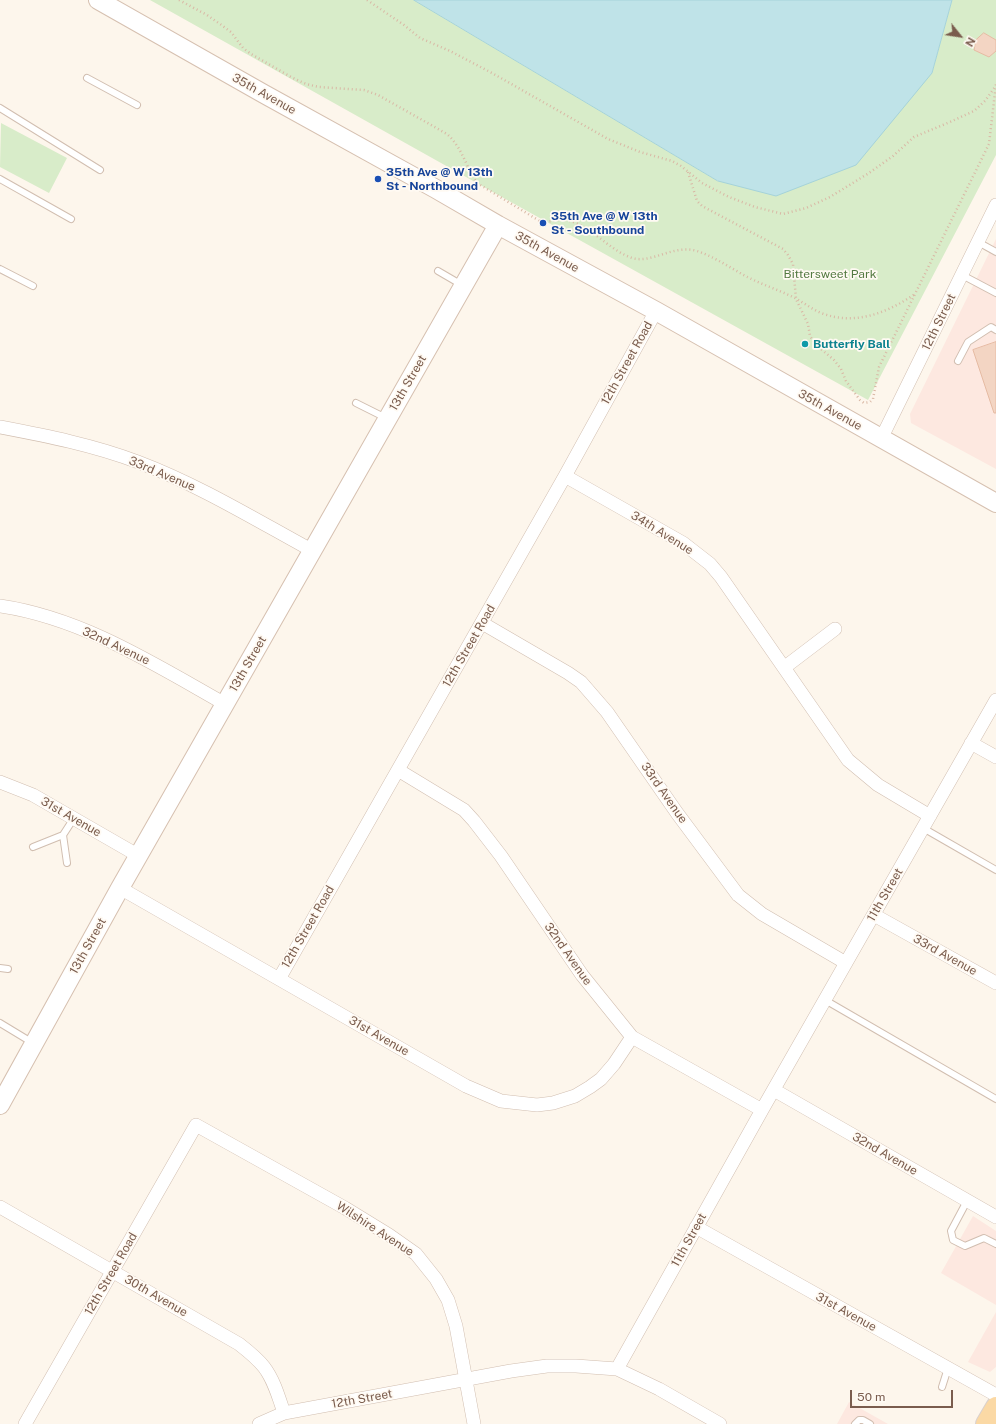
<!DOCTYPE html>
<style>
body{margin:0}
#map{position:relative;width:996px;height:1424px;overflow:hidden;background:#fdf6ec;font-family:"Public Sans",sans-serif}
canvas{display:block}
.north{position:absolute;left:940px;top:16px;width:40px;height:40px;-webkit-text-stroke:3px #fffaf3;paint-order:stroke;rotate:120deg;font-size:11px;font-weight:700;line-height:16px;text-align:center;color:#7a5c4d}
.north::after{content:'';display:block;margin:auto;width:14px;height:18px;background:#7a5c4d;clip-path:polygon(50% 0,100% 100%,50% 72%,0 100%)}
.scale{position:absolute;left:850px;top:1390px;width:103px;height:18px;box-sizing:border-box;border:2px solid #7a5c4d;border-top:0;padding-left:5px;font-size:12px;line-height:14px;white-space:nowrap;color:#7a5c4d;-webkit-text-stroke:3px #fffaf3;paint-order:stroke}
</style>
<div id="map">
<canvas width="996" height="1424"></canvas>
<div class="north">N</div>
<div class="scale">50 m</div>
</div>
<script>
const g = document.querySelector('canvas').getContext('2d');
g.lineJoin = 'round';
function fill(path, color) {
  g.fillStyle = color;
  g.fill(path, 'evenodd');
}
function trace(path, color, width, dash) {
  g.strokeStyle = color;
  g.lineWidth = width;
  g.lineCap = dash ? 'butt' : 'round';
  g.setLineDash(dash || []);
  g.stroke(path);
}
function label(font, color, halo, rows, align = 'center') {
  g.font = font + ' "Public Sans",sans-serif';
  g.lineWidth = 3.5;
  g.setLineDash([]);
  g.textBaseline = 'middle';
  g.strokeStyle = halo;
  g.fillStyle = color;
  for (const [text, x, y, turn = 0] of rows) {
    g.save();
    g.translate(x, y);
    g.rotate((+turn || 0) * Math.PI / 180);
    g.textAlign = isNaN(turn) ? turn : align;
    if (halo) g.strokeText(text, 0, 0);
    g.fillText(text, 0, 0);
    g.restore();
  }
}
fill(new Path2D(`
 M996,239V469L911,423L910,414Z
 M973,1216L996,1231V1305L941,1273Z
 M996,1312V1367L990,1372L968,1362Z
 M849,1402L888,1424H837Z`), '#fde8e0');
fill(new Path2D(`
 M150,0H414L718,181L932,73L952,0H996V155L868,400L491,191Z
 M1,123L67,158L49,193L0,167Z`), '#d8ecc9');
const water = new Path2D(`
 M414,0H952L932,73L856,165L776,196L718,181Z`);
fill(water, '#bfe3e8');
trace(water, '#a5d3da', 1);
const building = new Path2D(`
 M984,33L996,40V51L989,57L974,50L976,40Z
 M996,342V413H994L973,350Z`);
fill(building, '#f3d5c3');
trace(building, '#e6bba3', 1);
const lane = new Path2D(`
 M87,78L137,105
 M0,108L100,170
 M0,179L71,219
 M978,242L996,252
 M0,269L33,286
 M438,271L462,285
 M962,275L996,293
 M958,361L968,342L991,327L996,330
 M356,403L386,418
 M923,828L996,870
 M63,835L67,863
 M33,847L63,835L74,818
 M0,968L8,969
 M825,1000L996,1099
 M0,1023L33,1043
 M967,1201L951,1231L953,1240L965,1246L984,1238L996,1244
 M942,1387L948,1368
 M855,1424L859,1420H863L870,1424`);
const street = new Path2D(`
 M0,427C47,436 93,445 138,462C199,485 256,520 313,551
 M881,439L996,205
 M565,476L683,543L710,564L721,577L848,760L878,785L930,816
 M0,606C82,618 154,664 225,704
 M482,623L568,673L581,682L607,712L677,813L738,895L762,914L846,963
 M785,667L835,629
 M971,743L996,757
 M398,770L464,810L474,821L501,856L582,975L632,1037L762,1110
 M0,782L33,795L139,856
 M120,888L466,1086L501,1101L537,1105L553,1103L575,1096L590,1087L601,1079L614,1064L632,1037
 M874,915L996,983
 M279,979L565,476L656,311
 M774,1090L996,1217
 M0,1207L239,1344C248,1351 257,1358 264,1367C274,1380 279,1398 284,1413
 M696,1227L996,1395
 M617,1369L762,1110L996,700
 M25,1424L196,1125L345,1208L389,1235L416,1254L436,1279L448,1300L456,1326L474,1424
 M259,1424L284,1413L511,1371L547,1366H576L617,1369L659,1389L720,1424`);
const secondary = new Path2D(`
 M98,0L264,94L436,189L498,225L656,311L996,503
 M0,1105L120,888L498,225`);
const primary = new Path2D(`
 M986,1424L996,1407`);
trace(lane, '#d1beb0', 8);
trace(street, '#d1beb0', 14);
trace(secondary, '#d6c0b0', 20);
trace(primary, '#dad1cd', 22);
trace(new Path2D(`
 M179,0L207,15L220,24L231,32L243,48L251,54L291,77L306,84L319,87L364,90L378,95L447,134C462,147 466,167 477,183L543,223C552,221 561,218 570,221C592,227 609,250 632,258C652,264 673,244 697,251C712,256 726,265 740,273C757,283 777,289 795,298C804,303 812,309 821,313C855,326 887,313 915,294
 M367,0L404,25L420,38L450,51L492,73L608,139L640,152L672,161L681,166L702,183L729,197L755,207L783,214L806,208L830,197L869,173L893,156L914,137L950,122L974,111L985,101L995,87
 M688,172L697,201L702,206L783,249L788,255L793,264L796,299L808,324L810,336L815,344L834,360L841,369L846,381L860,400L864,403L870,402L873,399L879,367L989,144L996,84`), '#d9b8a5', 2.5, [1, 3]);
trace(lane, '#fff', 6);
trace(street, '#fff', 13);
trace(secondary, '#fff', 18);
trace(primary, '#fbd9a5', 20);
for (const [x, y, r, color] of [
 [378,179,4,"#1a4fb4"],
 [543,223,4,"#1a4fb4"],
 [805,344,4,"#0f9aa8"]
]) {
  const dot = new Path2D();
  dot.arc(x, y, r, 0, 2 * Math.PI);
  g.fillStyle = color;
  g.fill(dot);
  trace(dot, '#fffaf3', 1.5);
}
label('12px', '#7a5c4d', '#fffaf3', [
 ["35th Avenue",264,94,29],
 ["35th Avenue",547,252,29],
 ["12th Street",939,322,-64],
 ["12th Street Road",627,363,-61],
 ["13th Street",408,383,-60],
 ["35th Avenue",830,410,29],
 ["33rd Avenue",162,474,23],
 ["34th Avenue",662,533,32],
 ["32nd Avenue",116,646,25],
 ["12th Street Road",469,646,-60],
 ["13th Street",248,664,-60],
 ["33rd Avenue",664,793,55],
 ["31st Avenue",71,817,30],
 ["11th Street",885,895,-60],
 ["12th Street Road",308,927,-60],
 ["13th Street",88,946,-61],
 ["32nd Avenue",568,954,55],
 ["33rd Avenue",945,955,29],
 ["31st Avenue",379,1036,30],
 ["32nd Avenue",885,1154,30],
 ["Wilshire Avenue",375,1229,33],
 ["11th Street",689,1240,-61],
 ["12th Street Road",111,1274,-60],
 ["30th Avenue",156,1296,30],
 ["31st Avenue",846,1312,29],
 ["12th Street",362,1399,-10]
]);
label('bold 12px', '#164399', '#fffaf3', [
 ["35th Ave @ W 13th",386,172],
 ["St - Northbound",386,186],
 ["35th Ave @ W 13th",551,216],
 ["St - Southbound",551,230]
], 'left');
label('12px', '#537a41', '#fffaf3', [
 ["Bittersweet Park",830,274]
]);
label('bold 12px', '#0d838f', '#fffaf3', [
 ["Butterfly Ball",813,344]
], 'left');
</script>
